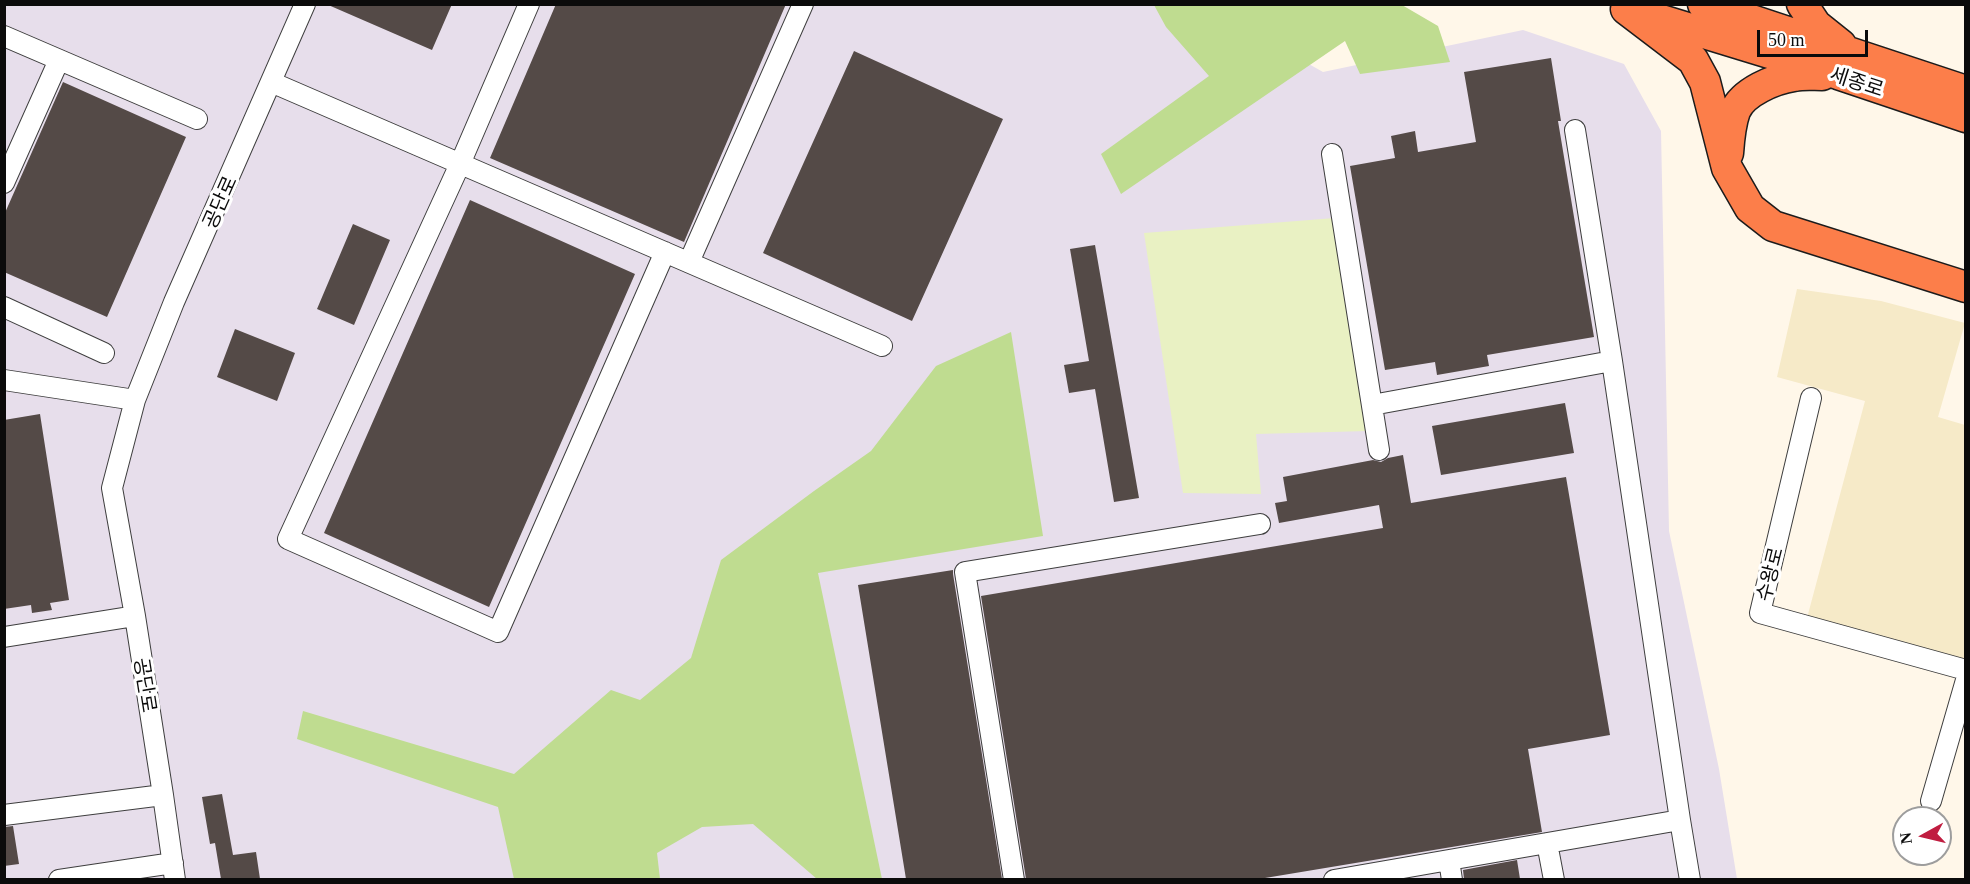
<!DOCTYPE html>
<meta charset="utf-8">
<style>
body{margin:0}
#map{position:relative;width:1970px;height:884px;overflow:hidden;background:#fff7e9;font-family:Georgia,serif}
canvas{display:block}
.frame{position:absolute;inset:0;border:6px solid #0b0b0b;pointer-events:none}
.north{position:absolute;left:1892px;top:806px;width:60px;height:60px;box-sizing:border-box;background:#fff;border:2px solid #9d9d9d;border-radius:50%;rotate:262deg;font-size:16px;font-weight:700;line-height:24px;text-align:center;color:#0b0b0b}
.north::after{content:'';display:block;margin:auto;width:21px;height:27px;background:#c01d40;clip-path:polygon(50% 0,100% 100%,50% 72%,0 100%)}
.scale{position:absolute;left:1757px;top:30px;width:111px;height:27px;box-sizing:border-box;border:3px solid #0b0b0b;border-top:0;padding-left:8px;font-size:18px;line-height:21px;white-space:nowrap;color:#0b0b0b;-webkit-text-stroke:4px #fff;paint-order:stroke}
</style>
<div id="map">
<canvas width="1970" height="884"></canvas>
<div class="frame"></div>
<div class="north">N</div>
<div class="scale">50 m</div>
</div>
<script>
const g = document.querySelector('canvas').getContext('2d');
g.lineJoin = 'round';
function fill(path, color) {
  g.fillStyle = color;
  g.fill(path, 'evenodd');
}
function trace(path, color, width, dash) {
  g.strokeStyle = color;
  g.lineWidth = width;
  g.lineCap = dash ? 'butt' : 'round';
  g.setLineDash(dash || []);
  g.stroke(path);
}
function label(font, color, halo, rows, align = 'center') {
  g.font = font + ' Georgia,"Noto Sans KR",serif';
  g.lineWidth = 6;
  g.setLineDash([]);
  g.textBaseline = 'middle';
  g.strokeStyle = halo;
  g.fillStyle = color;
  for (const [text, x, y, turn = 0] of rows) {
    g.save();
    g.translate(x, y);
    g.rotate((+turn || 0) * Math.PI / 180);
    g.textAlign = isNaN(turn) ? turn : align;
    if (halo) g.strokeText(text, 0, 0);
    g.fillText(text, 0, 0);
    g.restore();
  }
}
fill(new Path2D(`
 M5,5H1204L1323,72L1523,30L1624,64L1661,131L1669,531L1719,769L1737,879L5,880Z`), '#e7deeb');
fill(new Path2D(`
 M1797,289L1881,301L1965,323L1938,417L1965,425V661L1807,618L1865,401L1777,377Z`), '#f6eac8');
fill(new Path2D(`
 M1154,5H1402L1438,26L1450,62L1360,74L1345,41L1121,194L1101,154L1209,76L1166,27Z
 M1011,332L1043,536L818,573L882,879H817L753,824L702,827L657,853L660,879H514L498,807L297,739L303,711L514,774L611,690L640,700L691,658L721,560L814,491L871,451L936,366Z`), '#bfdc90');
fill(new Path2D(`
 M1335,218L1368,431L1256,434L1261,494L1183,493L1144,233Z`), '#e9f1c3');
fill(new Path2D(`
 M326,4H452L432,50Z
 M556,4H786L684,242L490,158Z
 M854,51L1003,119L912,321L763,253Z
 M1551,58L1561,121H1558L1594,337L1487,355L1489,366L1437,375L1435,362L1385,370L1350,166L1395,158L1391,136L1415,131L1418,152L1476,142L1464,72Z
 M63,82L186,137L107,317L4,272V215Z
 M470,200L635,274L489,607L324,533Z
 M353,224L390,240L354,325L317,309Z
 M1095,245L1139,498L1114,502L1095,389L1069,393L1064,365L1089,361L1070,249Z
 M235,329L295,353L277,401L217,377Z
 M1565,403L1574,453L1441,475L1432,426Z
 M40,414L69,600L50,603L52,610L32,613L31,605L4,609V420Z
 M1403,455L1411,503L1566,477L1610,735L1528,749L1542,832L1259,879H1026L981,596L1383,528L1379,505L1279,523L1275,503L1287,501L1283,477L1373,460L1381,462L1388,458Z
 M953,570V574L1002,879H906L858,585Z
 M222,794L233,855L256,852L260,879H221L215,843L210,844L202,797Z
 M13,826L19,864L4,866V827Z
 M1517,860L1520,879H1464L1463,870Z`), '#544a47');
const minor = new Path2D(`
 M529,4L460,164L288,539L498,632L665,252
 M4,36L197,119
 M271,82L882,346
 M1575,130L1612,361L1680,820L1690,880
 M1332,154L1379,450
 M4,183L59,60
 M689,262L803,4
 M4,307L104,353
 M4,380L135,400L112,488L135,616L163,795
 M1811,398L1760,613L1966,670
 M135,400L174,302L305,4
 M1372,405L1612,361
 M4,637L135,616
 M1931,801L1966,680
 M4,815L163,795L175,880
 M1547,843L1554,880
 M1449,860L1680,820
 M59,880L173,863
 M1014,880L965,572L1260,524
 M1334,880L1449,860L1452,880`);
const highway = new Path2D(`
 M1703,4L1966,91
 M1802,4L1816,25L1841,45
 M1626,9L1693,60L1705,82L1727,168L1750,208L1773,226L1966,287
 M1645,15L1838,74L1966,117
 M1728,153C1729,139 1730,125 1735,111C1743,92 1774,79 1794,76C1803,74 1813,75 1822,75`);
trace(minor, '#3e3e3e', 22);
trace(highway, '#1c1c1c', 33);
trace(minor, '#fff', 20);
trace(highway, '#fc7e4a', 30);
label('20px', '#0b0b0b', '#fff', [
 ["세종로",1857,81,18],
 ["공단로",219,202,-66],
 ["수왕로",1769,574,-76],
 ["공단로",146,685,81]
]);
</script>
